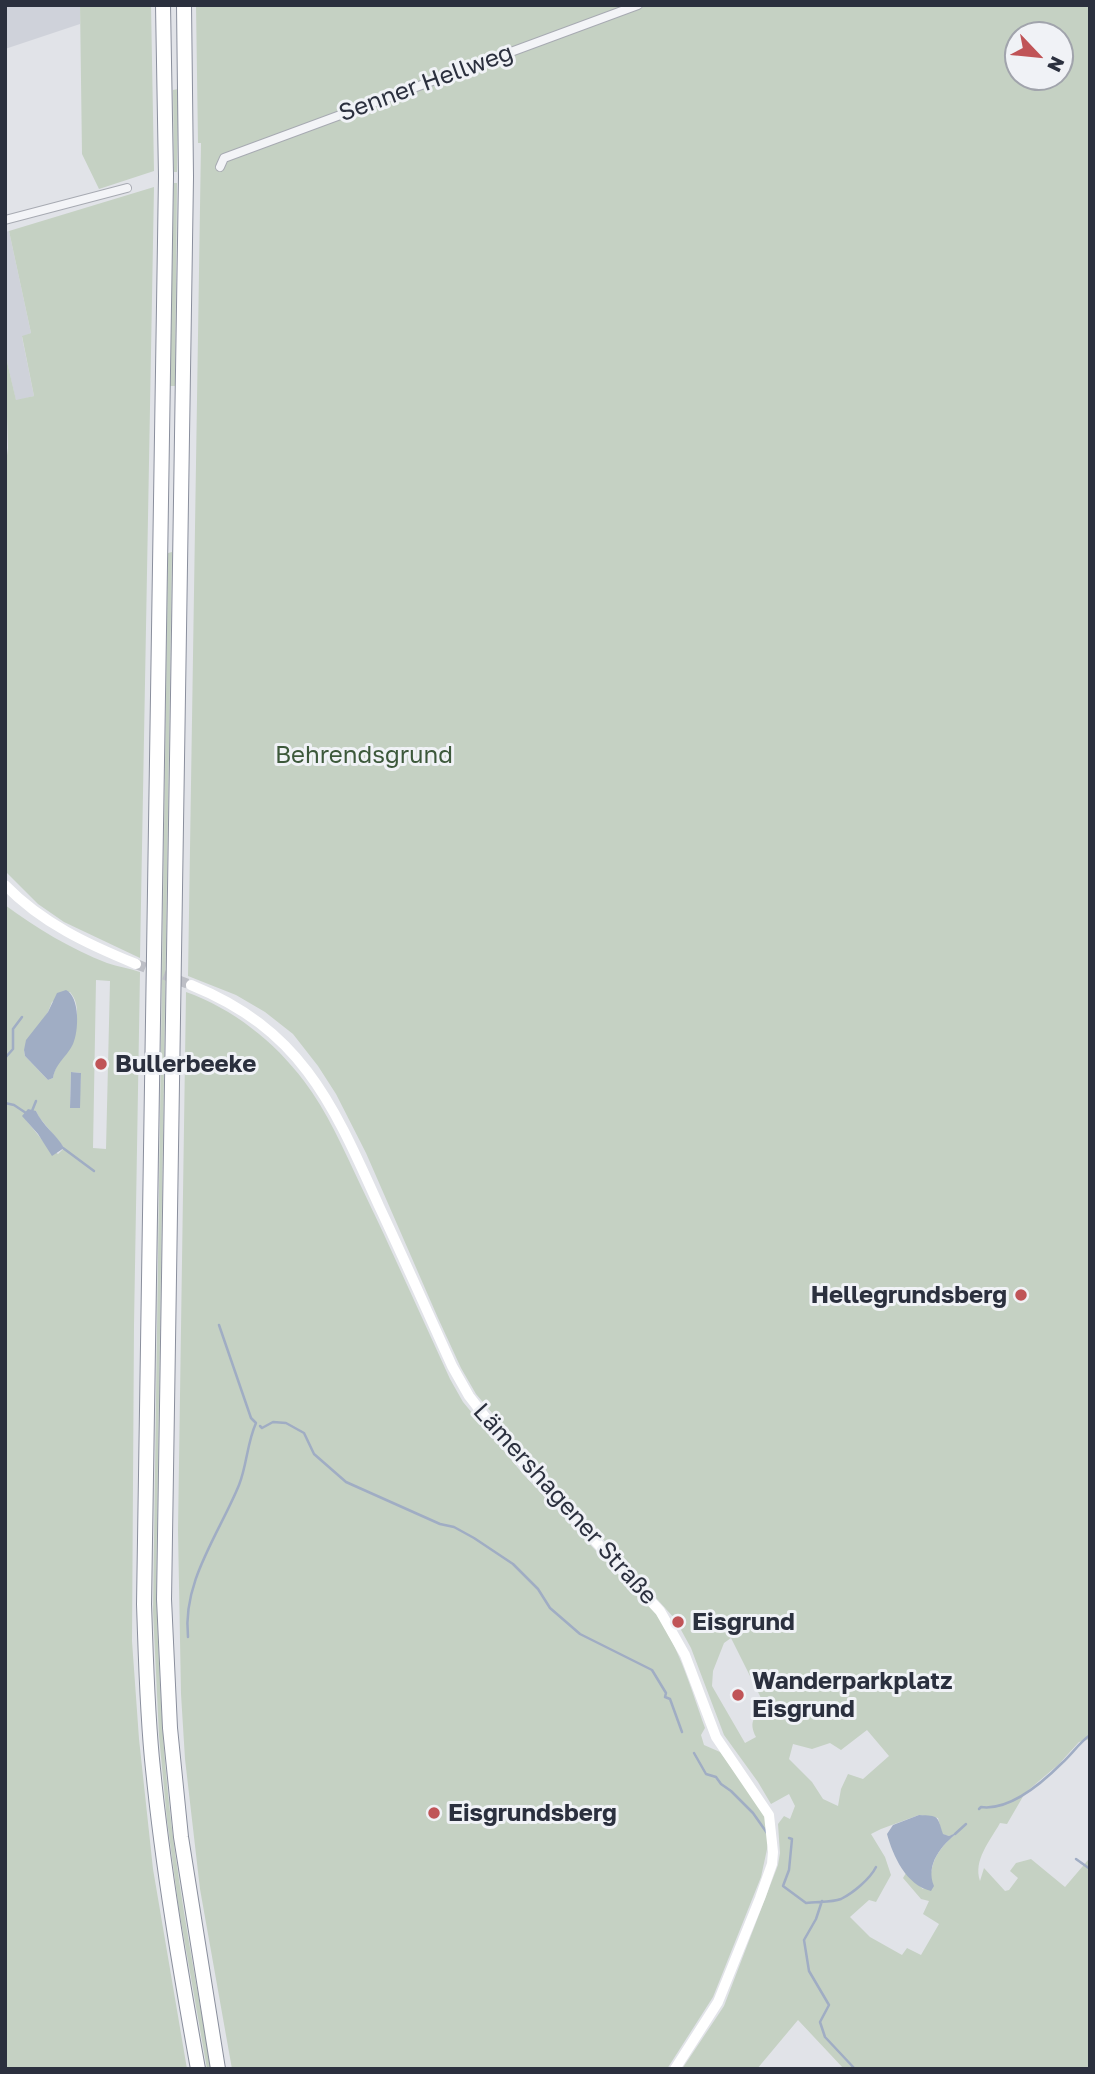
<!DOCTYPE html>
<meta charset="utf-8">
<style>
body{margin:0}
#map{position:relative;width:1095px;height:2074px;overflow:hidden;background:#e1e3e8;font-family:"Golos Text",sans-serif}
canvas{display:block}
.frame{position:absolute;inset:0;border:7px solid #2b303e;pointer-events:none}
.north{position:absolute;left:1004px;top:21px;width:70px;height:70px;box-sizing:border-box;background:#f0f2f6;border:2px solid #a1a4ac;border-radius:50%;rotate:116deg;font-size:19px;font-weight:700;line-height:28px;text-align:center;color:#2b303e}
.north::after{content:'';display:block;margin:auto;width:24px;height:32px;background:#c05457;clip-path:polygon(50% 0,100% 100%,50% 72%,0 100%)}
</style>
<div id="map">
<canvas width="1095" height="2074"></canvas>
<div class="frame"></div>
<div class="north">N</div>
</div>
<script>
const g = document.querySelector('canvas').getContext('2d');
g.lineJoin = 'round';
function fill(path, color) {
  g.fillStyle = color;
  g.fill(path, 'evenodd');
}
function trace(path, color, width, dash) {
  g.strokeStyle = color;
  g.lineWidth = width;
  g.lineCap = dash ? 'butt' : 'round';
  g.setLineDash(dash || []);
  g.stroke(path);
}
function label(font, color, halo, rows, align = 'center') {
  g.font = font + ' "Golos Text",sans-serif';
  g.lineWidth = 6;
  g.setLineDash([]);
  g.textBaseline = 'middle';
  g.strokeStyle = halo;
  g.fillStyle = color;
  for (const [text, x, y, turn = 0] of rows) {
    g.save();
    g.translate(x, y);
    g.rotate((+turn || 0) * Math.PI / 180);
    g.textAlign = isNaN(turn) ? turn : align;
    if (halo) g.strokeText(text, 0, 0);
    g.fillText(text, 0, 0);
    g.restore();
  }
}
fill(new Path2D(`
 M5,5H80V24L5,49Z
 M9,231L31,333L22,337L34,396L16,401L5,353V232Z`), '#cfd2da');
fill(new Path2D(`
 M80,5H151L154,171L99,189L82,154Z
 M196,5H1090V1739L1079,1742L1059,1764L1025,1793L1007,1824L1000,1823C990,1841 973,1860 980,1881L984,1868L1005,1891L1009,1890L1018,1878L1010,1871L1016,1863L1031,1859L1065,1887L1088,1860H1090V2069H844L798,2020L757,2069H682L724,2006L778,1865L780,1853L778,1824L784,1816L790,1819L795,1806L789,1794L771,1804L758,1782L724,1735L691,1648L675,1619L535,1464L476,1394L461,1368L438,1318L366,1153L336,1094L318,1066L293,1034L265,1012L236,995L188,976L201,143H198ZM1018,35H1060V77H1018ZM731,1638L764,1704C755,1717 748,1721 756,1737L745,1743L712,1686L713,1671L724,1643ZM867,1730L889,1756L863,1779L848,1774L841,1789L838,1806L823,1799L812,1782L789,1759L793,1744L812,1749L830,1743L841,1750ZM919,1815L938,1818L942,1834L949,1836L955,1834C945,1843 935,1854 932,1868C930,1877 929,1881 923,1889L906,1873L903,1878L921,1899L929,1901L923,1914L939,1924L921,1955L907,1948L902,1955L870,1937L850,1917L869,1900L876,1902L891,1875L885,1857L871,1834L881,1829Z
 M178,89L177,172H174L173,90Z
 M174,183H177L175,386H170Z
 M154,187L140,958L64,922L38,904L5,871V470L8,448L5,353L16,400L34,396L22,336L31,333L9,231Z
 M172,552L156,1592C159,1669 162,1745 171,1821C181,1904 197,1986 211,2069H207L179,1910L167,1820L159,1736L153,1611L168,553Z
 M5,905C36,928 71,949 107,963C118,967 129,968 140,972L134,1325L132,1641L139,1739L153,1869L187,2069H5ZM96,980L110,981L106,1149L93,1148ZM70,992C91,1017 58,1053 53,1078L48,1080L25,1056L24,1050L48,1012L52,1002ZM71,1072L81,1073L79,1108H70ZM36,1111L39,1117L64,1148L58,1154L43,1141L26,1120Z
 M186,992C233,1009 274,1041 304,1081C327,1111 344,1150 360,1184C391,1248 420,1314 450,1379L463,1402L523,1474L656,1614C680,1649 691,1689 705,1728L701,1735L704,1745L720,1752L760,1807L765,1818L769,1840L761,1877L713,1997L667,2069H232L200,1889L185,1759L181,1694L178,1530Z`), '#c5d1c3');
fill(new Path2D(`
 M66,990C80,997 79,1031 73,1044C67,1057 56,1062 53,1078L48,1080L25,1056L24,1050L26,1040L48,1012L57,993Z
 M71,1072L81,1073L80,1108H70Z
 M28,1109L36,1111C42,1125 57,1135 64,1148L52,1156L38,1134L22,1116Z
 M919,1815C939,1816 937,1815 943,1834L949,1836L958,1832C942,1845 925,1864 934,1886L931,1891C906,1885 893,1856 887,1834L893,1825Z`), '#a0adc4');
trace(new Path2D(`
 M5,1058L13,1049V1029L22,1017
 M5,1103L14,1105L26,1113
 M32,1111L36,1101
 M63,1148L94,1171
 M260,1426L262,1428L273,1422L286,1423L304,1433L314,1454L346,1482L440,1524L454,1527L474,1538L513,1564L538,1589L550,1608L580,1634L652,1670L666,1693L665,1697L670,1699L682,1732
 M188,1637C182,1582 219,1534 239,1485C247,1465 247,1443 256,1423L251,1418L219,1325
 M694,1753L706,1774L716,1777L721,1784L731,1791L753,1813L767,1833
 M979,1809L981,1807C1010,1811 1042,1783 1062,1763C1072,1754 1079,1743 1090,1735
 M955,1834L966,1824
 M789,1838L792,1839L789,1870L783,1886L806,1903C816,1901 831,1903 841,1899C853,1893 870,1879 876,1867
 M1076,1859L1090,1869
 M822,1901L816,1919L804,1940L809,1971L829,2005L820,2022L825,2037L855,2069`), '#a0adc4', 2.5);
trace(new Path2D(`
 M136,964L191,985`), '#bdbfc6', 10, [10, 5]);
const street = new Path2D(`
 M220,167L224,158L638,5
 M5,220L127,188`);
const highway = new Path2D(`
 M163,5L166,176L144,1604C146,1659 147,1714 153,1769C163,1869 180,1969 198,2069
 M184,5L186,177L164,1599L170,1728L181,1837L218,2069`);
trace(street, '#a7aab2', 10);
trace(highway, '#8a8f9d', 16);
trace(street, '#f3f4f7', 8);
trace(new Path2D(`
 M5,885C42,923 87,944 136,964
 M191,985C302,1030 333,1104 379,1206C404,1259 428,1313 452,1366L469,1396L511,1450L660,1611L685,1655L716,1737L769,1815L773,1852L772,1864L760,1898L718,2002L675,2069`), '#fff', 10);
trace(highway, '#fff', 14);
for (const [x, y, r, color] of [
 [101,1064,7,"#c05457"],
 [1021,1295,7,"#c05457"],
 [678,1622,7,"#c05457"],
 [738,1695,7,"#c05457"],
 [434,1813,7,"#c05457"]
]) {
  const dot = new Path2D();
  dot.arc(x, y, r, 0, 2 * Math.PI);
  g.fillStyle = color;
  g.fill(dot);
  trace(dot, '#f0f2f6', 2.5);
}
label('24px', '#2b303e', '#f0f2f6', [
 ["Senner Hellweg",426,83,-20],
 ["Lämershagener Straße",565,1504,48]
]);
label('24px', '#3c583a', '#f0f2f6', [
 ["Behrendsgrund",364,755]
]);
label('bold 24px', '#2b303e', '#f0f2f6', [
 ["Bullerbeeke",115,1064],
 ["Hellegrundsberg",1007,1295,"right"],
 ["Eisgrund",692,1622],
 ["Wanderparkplatz",752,1681],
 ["Eisgrund",752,1709],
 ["Eisgrundsberg",448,1813]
], 'left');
</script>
